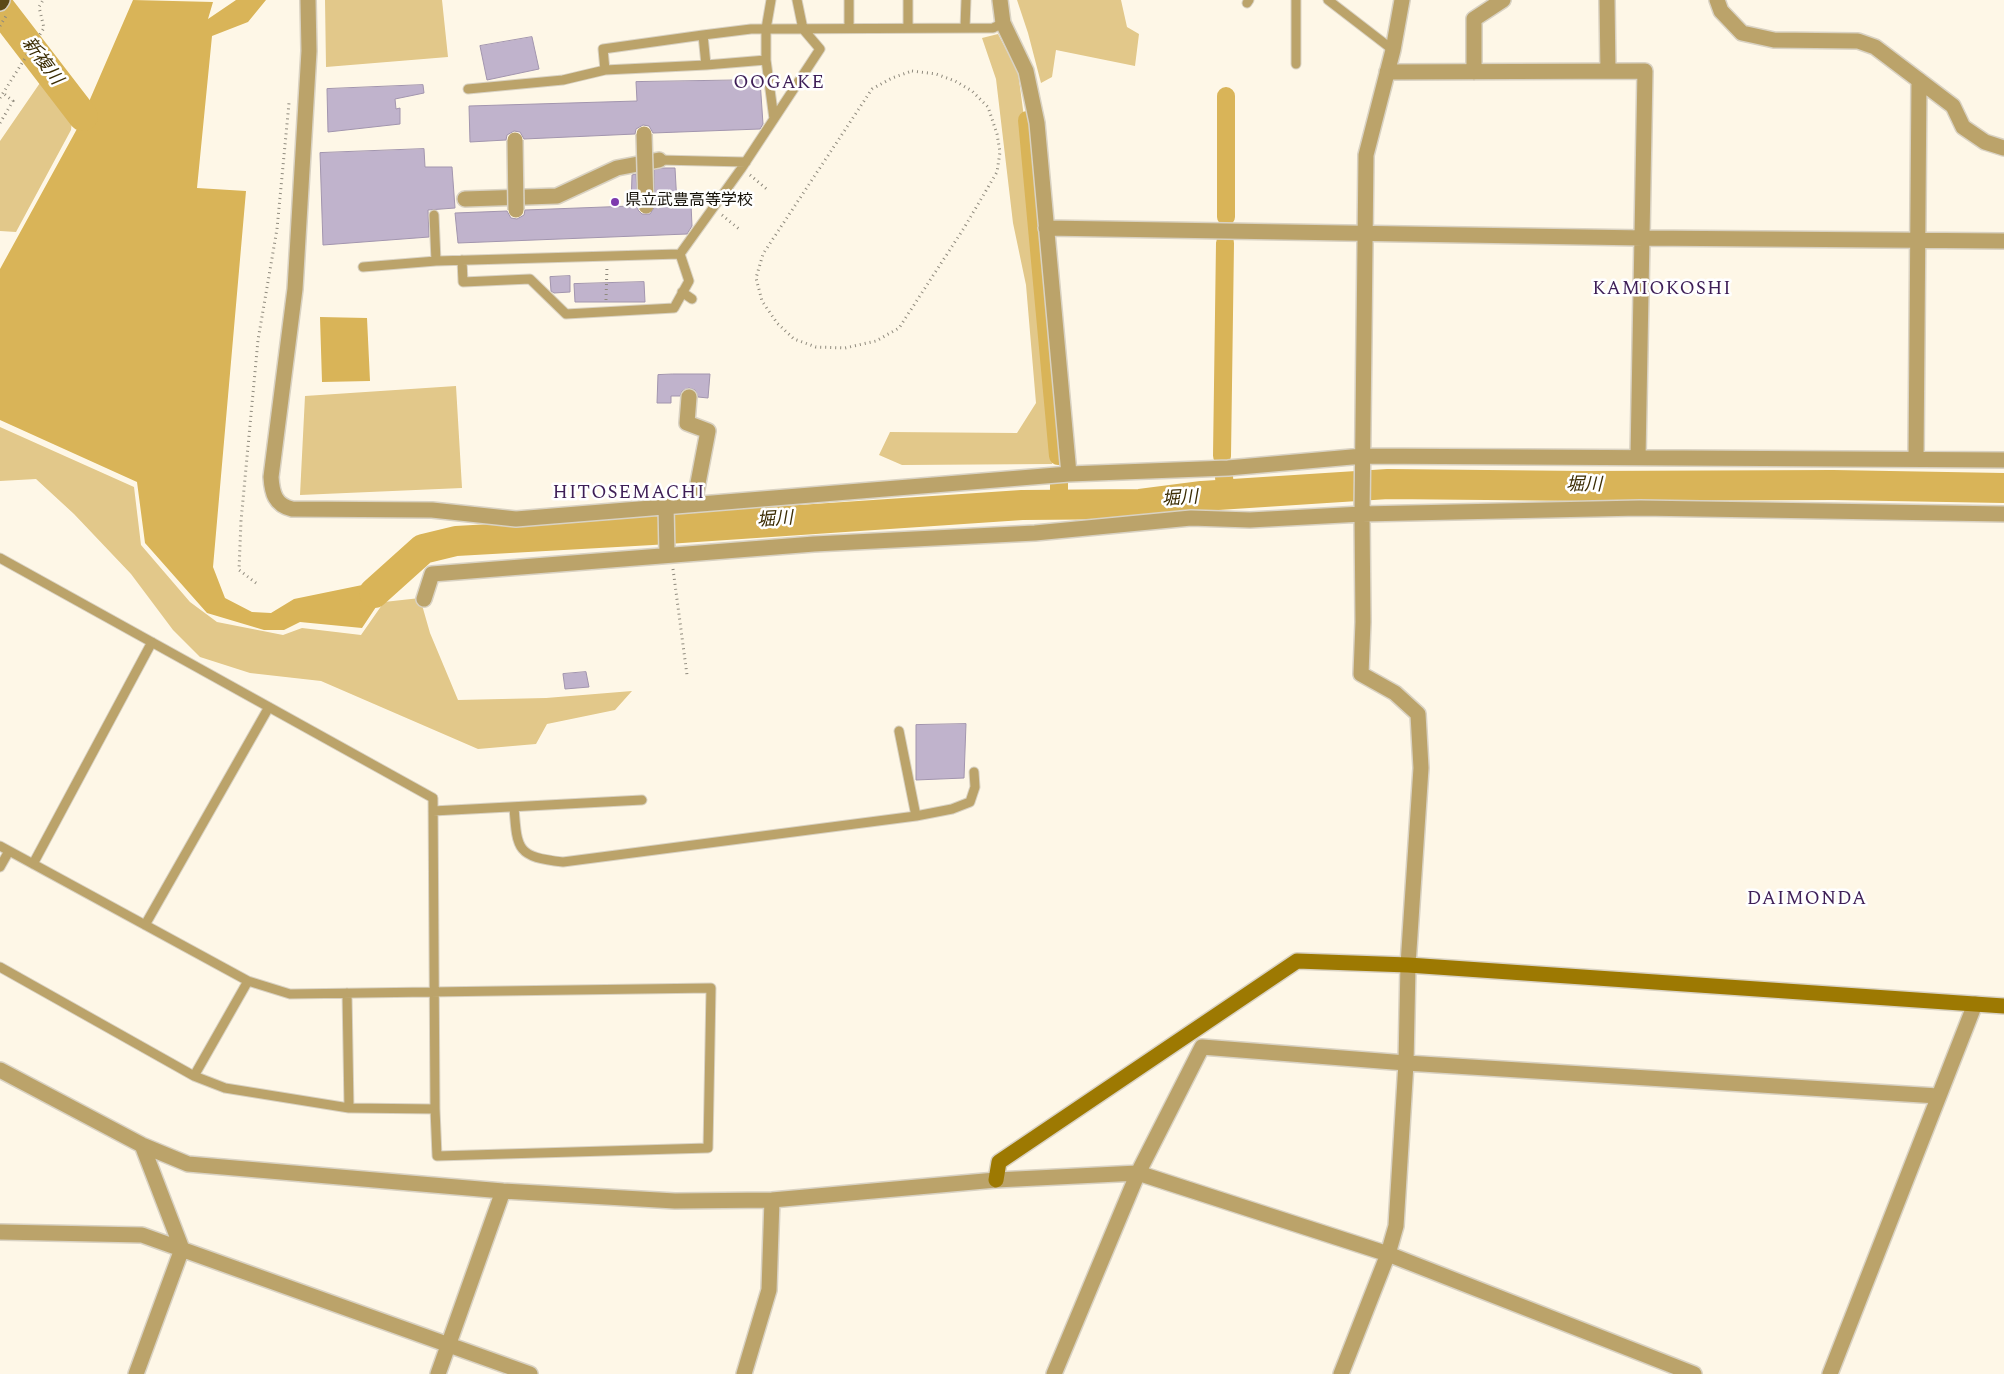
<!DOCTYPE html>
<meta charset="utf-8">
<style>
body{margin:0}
canvas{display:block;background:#fef7e7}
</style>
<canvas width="2004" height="1374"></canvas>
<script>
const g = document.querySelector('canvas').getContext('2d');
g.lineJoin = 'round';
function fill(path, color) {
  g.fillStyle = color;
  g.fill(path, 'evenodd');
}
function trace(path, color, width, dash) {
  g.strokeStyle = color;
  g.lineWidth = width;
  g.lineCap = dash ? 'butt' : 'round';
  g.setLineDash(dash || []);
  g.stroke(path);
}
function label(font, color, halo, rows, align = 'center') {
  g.font = font + ' Spectral,"Noto Sans JP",serif';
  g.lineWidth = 5;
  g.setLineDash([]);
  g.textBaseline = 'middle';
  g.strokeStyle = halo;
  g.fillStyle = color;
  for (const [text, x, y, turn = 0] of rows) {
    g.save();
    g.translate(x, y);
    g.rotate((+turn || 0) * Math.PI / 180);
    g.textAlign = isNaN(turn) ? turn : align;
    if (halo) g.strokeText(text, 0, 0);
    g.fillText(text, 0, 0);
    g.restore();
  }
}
fill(new Path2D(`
 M325,0H442L448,57L326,67Z
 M1017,0H1121L1127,27L1139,34L1135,66L1056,50L1052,77L1041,83L1028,33Z
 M998,34L1018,72L1029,155L1056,436L1052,464L902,465L879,455L890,432L1017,433L1036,403L1026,285L1013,223L996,79L982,38Z
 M42,80L73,111L71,130L16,232L0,231V141Z
 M456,386L462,488L300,495L305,396Z
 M0,427L134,487L141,545L190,602L217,622L283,635L302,628L361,635L384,602L420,598L430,633L458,700L546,698L632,691L615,710L547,724L536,744L478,749L321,681L250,673L200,657L173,630L131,574L74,514L36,479L0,481Z`), '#e2c88a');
fill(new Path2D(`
 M133,0L213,2L208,19L236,0H266L248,22L212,36L197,188L246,191L213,567L225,598L252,612L271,613L294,599L372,583L376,607L362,628L300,622L284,630H264L207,613L145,543L137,482L0,420V269L78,127Z
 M320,317L367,318L370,381L322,382Z`), '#d9b458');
trace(new Path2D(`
 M1027,120L1058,456
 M1226,217V96
 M1222,456L1225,243
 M1224,477L1226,495
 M1059,504V483`), '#d9b458', 18);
trace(new Path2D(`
 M0,8L83,116
 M374,593L423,549L456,541L652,530L1022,505L1140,504L1202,496L1388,484L1585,486L1833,485L2004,488`), '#d9b458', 30);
const building = new Path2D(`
 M532,37L539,69L487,80L480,46Z
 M760,80L763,124L760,129L653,133L649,126L643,125L636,129L635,134L524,139L520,132L514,131L507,135L506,140L470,142L469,106L637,101L636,82Z
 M423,85L424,93L395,99L396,109L400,108V124L328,132L327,89Z
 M424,149L425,167H452L455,208L428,210L429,237L323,245L320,153Z
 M663,168H675L677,204H691L692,226L687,234L458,243L455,213L507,211L511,218L517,219L524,215L525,210L631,206L632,175L636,174L638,210L642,214H650L655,206L654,170Z
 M570,276V292L554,293L551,291L550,277Z
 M644,282L645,302H575L574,284Z
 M673,374H710L708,398L698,397L695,390L689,388L682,391L680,396H671V403H657L658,375Z
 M586,672L589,687L565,689L563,674Z
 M966,724L964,778L916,780V725Z`);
fill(building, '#c0b3cc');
trace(building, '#a295ae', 1);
const lane = new Path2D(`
 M771,0L766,29V60L774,119
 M908,0V28
 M1328,0L1393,50
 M1247,3L1249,0
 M849,28V0
 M965,28L966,0
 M1296,64V0
 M706,65L703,35L751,29L993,28L1003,23
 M605,70L603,49L703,35
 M468,89L563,80L605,70L706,65L766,60
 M659,160L746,162
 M434,215L436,261
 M462,260L463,282L530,279L566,314L674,308L689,281L680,254
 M363,267L436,261L680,254L741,169L820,49L803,29L797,0
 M682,292L692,299
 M0,558L433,798L435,1109L349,1108L225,1088L194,1076L0,967
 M899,731L916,816
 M514,807C517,850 517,857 563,862L916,816L952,809L970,802L975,787L974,772
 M433,811L642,800
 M0,846L248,981L290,994L711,988L708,1148L437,1156L435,1109
 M33,864L152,642
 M0,867L9,851
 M145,925L269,707
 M347,993L349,1108
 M194,1076L248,981`);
const street = new Path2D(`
 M308,0L309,51L295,289L271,477C272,493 275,505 292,509L432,510L516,519L1069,474L1228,468L1363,456L2004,460
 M1000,0L1003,23L1026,71L1037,123L1069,474
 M1607,0L1608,71
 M1717,0L1721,11L1742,33L1774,40L1858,41L1875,47L1953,106L1963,127L1985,142L2004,148
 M1387,72L1645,71L1638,457
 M1474,72V19L1503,0
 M465,199L557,196L617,168L659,160
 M1046,228L1643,238L2004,241
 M689,397L687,423L708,431L694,504
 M1916,459L1919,80
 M666,506L667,554
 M424,599L432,574L814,544L1035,533L1191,518L1250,520L1362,514L1640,508L2004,514
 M0,1070L142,1145L188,1164L503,1191L675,1201L772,1200L996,1180L1138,1173L1388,1254L1694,1374
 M0,1232L142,1235L530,1374
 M136,1374L182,1249L142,1145
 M438,1374L503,1191
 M744,1374L769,1290L772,1200
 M1054,1374L1138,1173L1202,1047L1406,1063L1938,1096
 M1341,1374L1388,1254L1396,1226L1406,1063L1408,965L1421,768L1418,714L1395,693L1361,674L1363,622L1362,514L1366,155L1393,50L1402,0
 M1830,1374L1975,1004`);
const secondary = new Path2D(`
 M996,1180L999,1162L1297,961L1408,965L2004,1006`);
const highway = new Path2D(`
 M0,3L2,0`);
trace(lane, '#d9d2c3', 11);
trace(street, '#d9d2c3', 18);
trace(secondary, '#d9d2c3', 18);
trace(highway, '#d9d2c3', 18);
trace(new Path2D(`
 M0,26L6,16
 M912,71L936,74L955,81L972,91L988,107L997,134L1000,152L997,172L964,228L899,328L876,341L845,348L816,347L794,339L777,323L762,301L756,278L763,254L872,89L892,78Z
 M0,98L44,28L39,7L43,0
 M0,123L13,101L3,93
 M750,175L769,191
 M722,215L739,229
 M606,300L607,266
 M673,569L687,675
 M256,583L239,570L241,521L258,340L277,229L289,103`), '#8f8a7d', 3, [1, 4]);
trace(lane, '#bba36a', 9);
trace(street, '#bba36a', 15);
trace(secondary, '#9d7902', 15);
trace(highway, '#5c4917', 15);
const streetBridge = new Path2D(`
 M644,134L646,206
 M515,140L516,210`);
trace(streetBridge, '#d9d2c3', 18, []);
trace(streetBridge, '#bba36a', 15);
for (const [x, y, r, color] of [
 [615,202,5,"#7d3aae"]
]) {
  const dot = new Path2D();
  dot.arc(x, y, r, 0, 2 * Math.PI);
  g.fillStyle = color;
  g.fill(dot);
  trace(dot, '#fff', 2);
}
label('16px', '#151108', '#fff', [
 ["県立武豊高等学校",625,202]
], 'left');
label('italic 18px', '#3c2d04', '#fff', [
 ["新複川",41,62,53],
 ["堀川",1584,486],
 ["堀川",1180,500,-4],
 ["堀川",775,521,-4]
]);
g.letterSpacing = '1px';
label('19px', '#3e1e56', '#fff', [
 ["OOGAKE",779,84],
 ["KAMIOKOSHI",1662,290],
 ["HITOSEMACHI",629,494],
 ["DAIMONDA",1807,900]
]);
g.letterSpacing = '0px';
</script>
